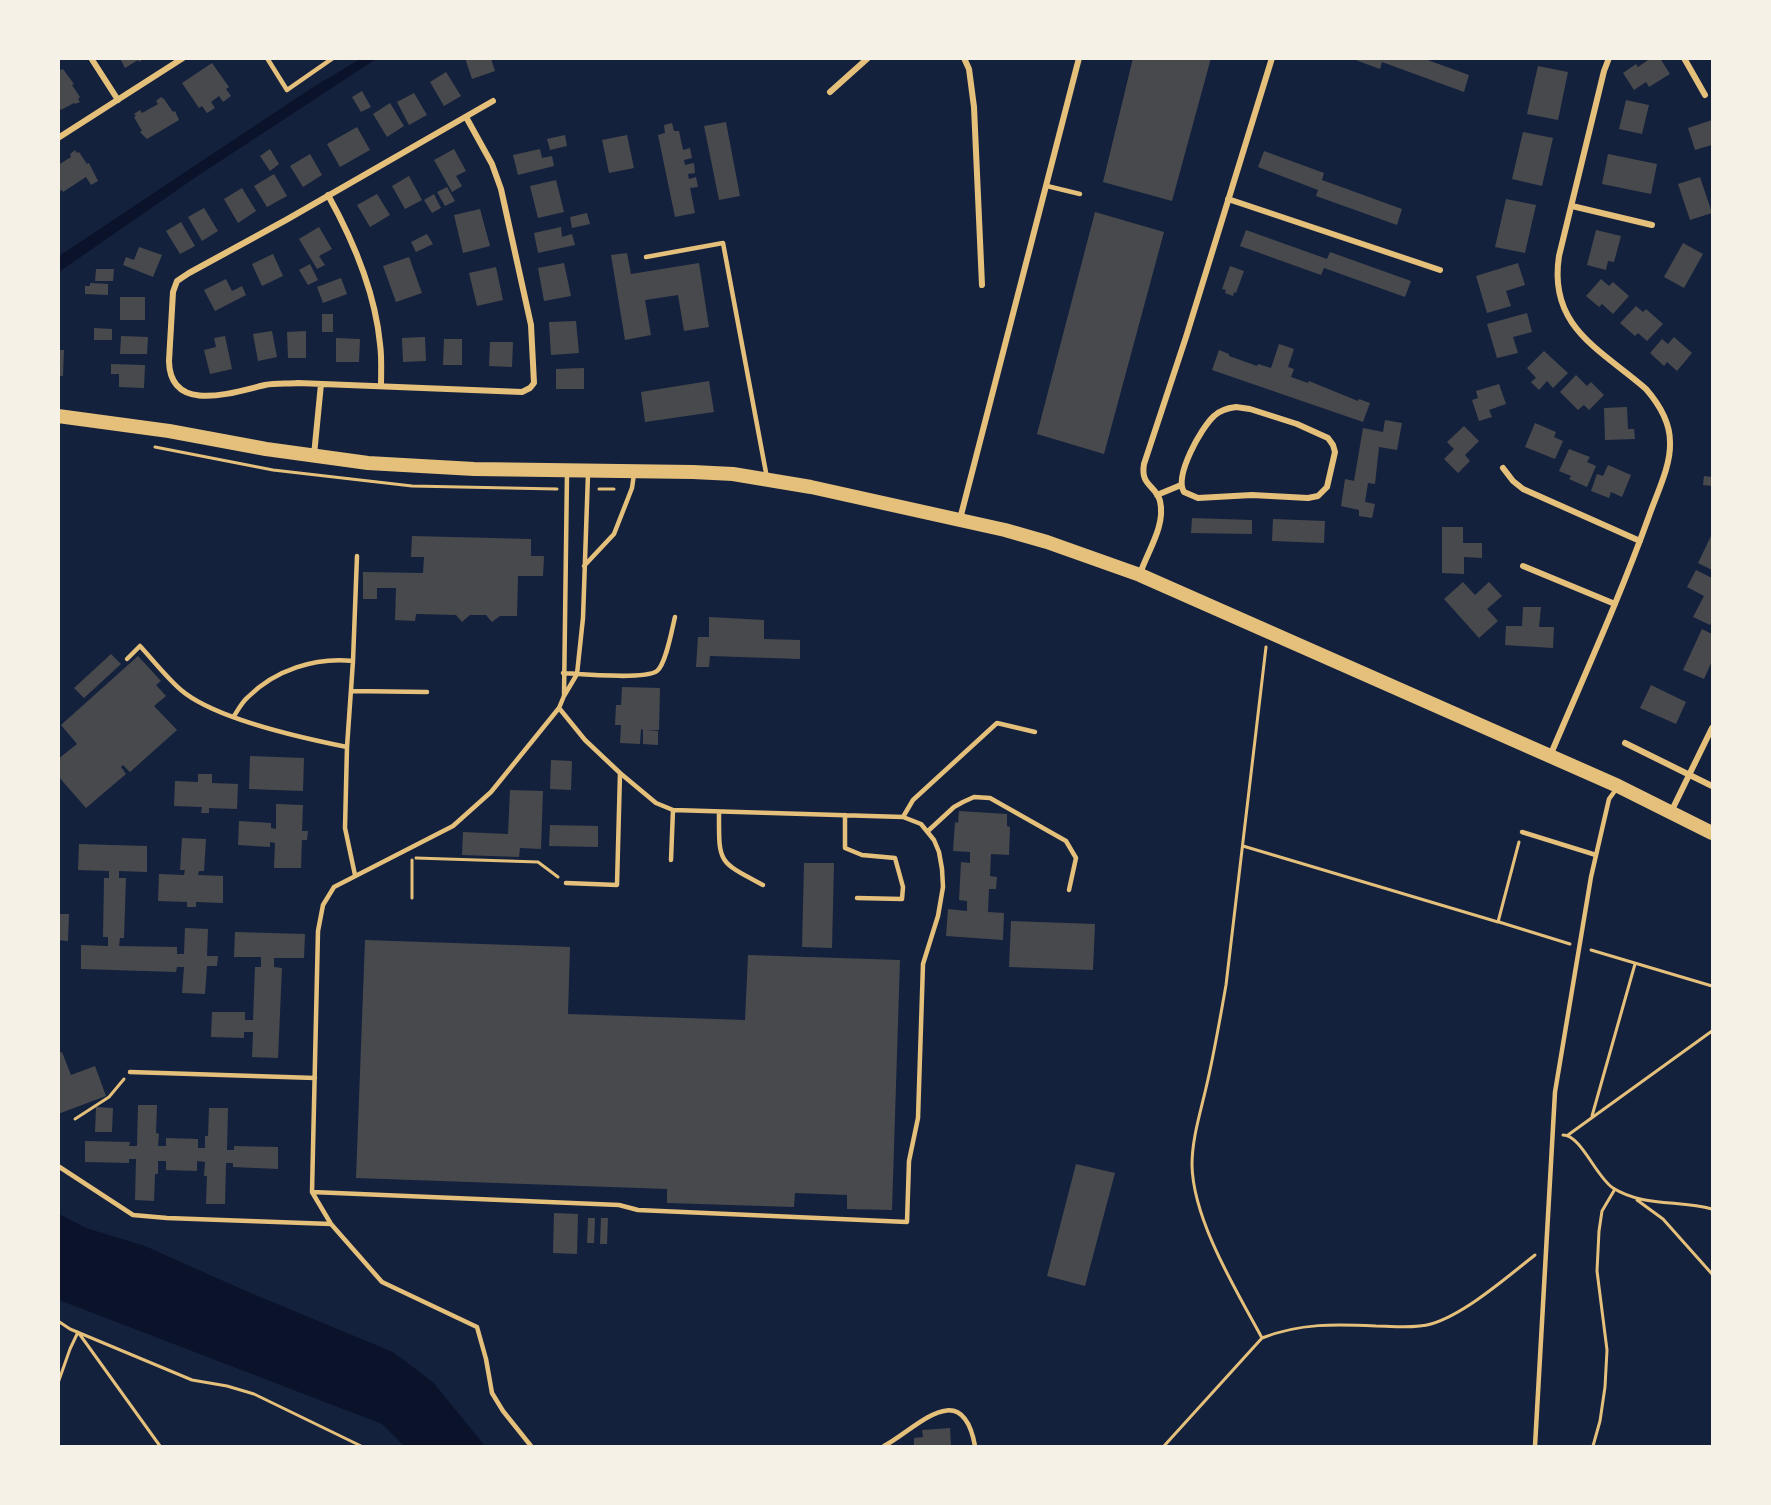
<!DOCTYPE html>
<style>
body{margin:0}
#map{position:relative;width:1771px;height:1505px;overflow:hidden;background:#14213d;font-family:"Work Sans",sans-serif}
canvas{display:block}
.frame{position:absolute;inset:0;border:60px solid #f6f1e7;pointer-events:none}
</style>
<div id="map">
<canvas width="1771" height="1505"></canvas>
<div class="frame"></div>
</div>
<script>
const g = document.querySelector('canvas').getContext('2d');
g.lineJoin = 'round';
function fill(path, color) {
  g.fillStyle = color;
  g.fill(path, 'evenodd');
}
function trace(path, color, width, dash) {
  g.strokeStyle = color;
  g.lineWidth = width;
  g.lineCap = dash ? 'butt' : 'round';
  g.setLineDash(dash || []);
  g.stroke(path);
}
fill(new Path2D(`
 M360,59H376L196,177L59,272V256L310,89Z
 M59,1214L86,1228L145,1246L246,1291L393,1352L433,1382L485,1446H404L382,1424L59,1300Z`), '#0b132b');
fill(new Path2D(`
 M120,58H145L139,62L138,60L125,68Z
 M465,58H491L495,71L472,79Z
 M1133,58H1211L1172,201L1103,182Z
 M1350,58H1422L1469,75L1464,92L1382,62L1380,69Z
 M1651,58H1660L1670,74L1649,87L1646,82L1634,90L1623,73L1636,64L1638,67Z
 M212,63L229,87L226,89L231,96L223,102L219,96L211,102L215,108L207,113L202,106L199,108L182,83Z
 M1538,66L1568,72L1558,120L1527,114Z
 M63,69L74,84L72,85L80,97L78,99L80,102L75,104L74,103L61,110L58,105V83L60,82L58,71Z
 M446,72L461,96L444,106L430,82Z
 M362,91L371,107L361,112L352,97Z
 M414,93L427,115L409,125L397,102Z
 M161,97L164,99L173,112L175,111L179,120L147,139L140,132L142,131L134,117L136,116L134,114L140,110L142,113L158,104L156,101Z
 M1626,100L1649,105L1642,134L1619,129Z
 M390,103L404,126L387,137L373,114Z
 M1712,120V145L1695,150L1688,128Z
 M726,122L740,196L719,200L704,126Z
 M672,123L674,131H679L683,150L690,148L692,158L684,160L685,165L694,163L695,173L688,174L689,179L696,177L698,187L690,188L695,213L675,217L658,135L665,133L664,125Z
 M357,127L370,150L340,167L327,144Z
 M1523,132L1553,138L1542,186L1512,179Z
 M565,135L567,146L550,150L547,139Z
 M627,135L634,168L609,173L602,140Z
 M270,149L279,164L270,171L260,156Z
 M454,149L466,171L456,176L462,186L452,192L434,160Z
 M540,149L542,158L552,156L554,166L518,175L513,155Z
 M75,150L77,153L79,152L87,164L89,163L98,181L91,185L86,177L63,192L62,190L60,191L58,165L71,157L70,154Z
 M1264,151L1324,173L1322,180L1402,209L1397,225L1316,196L1318,190L1258,167Z
 M310,154L322,175L303,187L290,166Z
 M1608,154L1657,164L1651,194L1602,184Z
 M274,174L287,196L267,207L254,186Z
 M409,176L422,200L405,209L392,186Z
 M1700,177L1712,213L1690,220L1678,184Z
 M556,180L564,212L538,218L530,186Z
 M447,187L455,201L445,206L437,192Z
 M242,188L256,211L238,223L224,199Z
 M377,194L390,215L370,227L357,205Z
 M434,194L441,208L432,213L424,200Z
 M1506,199L1536,205L1525,253L1495,247Z
 M204,208L218,231L202,241L188,217Z
 M480,209L490,246L463,253L454,215Z
 M1095,212L1164,232L1104,454L1037,434Z
 M587,213L590,224L572,228L570,217Z
 M181,222L195,246L180,254L166,231Z
 M319,227L332,249L319,256L325,265L317,269L299,239Z
 M561,227L562,237L572,234L575,245L538,253L534,233Z
 M1246,230L1327,259L1330,252L1411,281L1405,297L1324,268L1321,275L1240,246Z
 M1596,230L1621,236L1614,262L1608,261L1606,270L1587,265Z
 M427,234L433,244L416,252L411,242Z
 M1683,243L1703,254L1684,288L1664,277Z
 M139,247L162,255L153,277L123,265L126,257L134,260Z
 M627,253L631,274L699,263L709,327L684,331L678,295L645,300L651,335L625,340L611,255Z
 M273,254L283,276L262,286L252,264Z
 M409,257L422,293L396,302L383,266Z
 M564,263L571,296L544,301L538,268Z
 M1518,263L1525,285L1506,291L1511,306L1487,313L1476,276Z
 M310,264L318,280L308,285L299,270Z
 M1230,266L1244,271L1236,293L1234,292L1233,296L1225,293L1226,290L1222,289Z
 M496,267L503,300L477,306L469,273Z
 M96,269H114L113,281H95Z
 M341,278L347,294L323,303L317,287Z
 M226,279L232,291L242,286L246,295L215,311L204,290Z
 M1601,279L1609,286L1613,282L1629,296L1613,314L1602,304L1599,307L1586,296Z
 M90,283L108,284V295L85,294V286H90Z
 M120,297H145V320H120Z
 M1636,306L1643,312L1646,309L1663,324L1647,341L1638,333L1635,336L1620,323Z
 M1527,313L1532,332L1513,337L1518,353L1497,358L1487,324Z
 M322,314H333V332H322Z
 M576,321L579,353L551,355L549,322Z
 M94,328L112,329V340H94Z
 M272,331L277,357L258,361L253,334Z
 M306,331V358H288L287,332Z
 M121,336L148,337L147,354H120Z
 M225,336L232,369L210,374L204,350L216,347L214,338Z
 M425,337L426,361L403,362L402,338Z
 M1674,337L1692,353L1677,371L1667,362L1664,366L1650,353L1662,339L1668,344Z
 M336,338L360,339L359,362H336Z
 M444,339H462V365H443Z
 M490,342H513L512,367L489,366Z
 M1279,344L1294,349L1288,367L1294,369L1291,377L1308,383L1309,381L1358,401L1359,399L1370,403L1363,422L1212,370L1219,350L1229,354V356L1257,366L1258,364L1271,368Z
 M58,350H64L63,376H58Z
 M1544,351L1568,373L1553,388L1547,381L1539,390L1531,382L1536,378L1527,368Z
 M111,364L145,365L144,388L119,387V374H111Z
 M584,368V389H556V369Z
 M1576,375L1587,386L1591,382L1604,395L1589,410L1584,405L1578,410L1560,392Z
 M709,381L714,412L645,422L641,392Z
 M1499,384L1506,404L1489,410L1492,417L1479,421L1472,400L1478,398L1476,391Z
 M1627,407L1628,429H1634L1635,439L1605,440L1604,408Z
 M1385,420L1402,423L1397,450L1379,447L1375,484L1368,483L1365,502L1375,504L1372,518L1359,516V510L1341,506L1345,479L1354,481L1363,428L1383,432Z
 M1535,423L1556,432L1554,437L1563,441L1555,459L1525,447Z
 M1464,426L1479,441L1465,455L1470,461L1458,473L1444,459L1454,449L1447,442Z
 M1569,449L1590,457L1587,462L1596,466L1587,487L1569,479L1571,476L1559,471Z
 M1608,465L1631,475L1622,497L1611,492L1609,498L1591,491L1597,474L1603,476Z
 M1704,476L1712,477V486L1703,485Z
 M1192,518L1252,520V534L1191,533Z
 M1273,519L1325,521L1324,543L1272,541Z
 M1442,527H1463V543H1482V558L1464,557V574L1442,573Z
 M1712,534V570L1698,563Z
 M412,536L531,539V556H544L543,576H518L517,616H500L492,622L486,615H470L462,622L456,615L416,614L415,621L395,620L396,588H377V599H363V572L423,573L424,557H411Z
 M1696,570L1712,578V620L1710,625L1693,617L1704,596L1687,587Z
 M1463,582L1475,595L1489,582L1502,596L1487,609L1498,621L1479,638L1444,599Z
 M1523,607H1541L1539,627H1554L1553,648L1505,645L1506,626H1522Z
 M709,617L764,620V639L800,640V659L710,656L709,667H696L698,637H709Z
 M1702,629L1712,634V661L1704,679L1683,670Z
 M111,654L121,664L84,698L74,688Z
 M138,656L161,681L156,685L166,696L154,706L177,730L130,772L123,765L121,767L126,774L86,808L58,776V759L77,744L61,725Z
 M1651,685L1686,702L1676,724L1640,708Z
 M622,687L660,688L659,730H647L658,731V745L643,744V730L641,729L640,744L620,743L621,725H615L616,705H621Z
 M250,756L304,758L303,791L249,789Z
 M551,760L572,761L571,790L550,789Z
 M198,774H212V783L238,784L237,809L209,808V813H201L202,807L174,806L175,781L198,782Z
 M510,790L543,791L541,849L520,848L519,857L462,855L463,832L508,834Z
 M276,804L303,805L302,831H308L307,840H302L301,868H274L275,843L270,842V847L238,845L239,821L271,823V828L276,829Z
 M959,811L1007,814V826L1010,827L1009,855L991,854L990,876L997,877L996,889H989L988,912L1004,913L1003,940L946,936L948,909L967,911V901L959,900L961,862L970,863V852L953,851L955,822L958,823Z
 M550,825L598,826V847L549,846Z
 M182,838L206,839L204,871H199L198,875L223,876V903L196,902V907H187V902L158,901L159,874L184,875L185,870H180Z
 M79,844L147,846V872L119,871V878H126L124,938H120L119,946L177,947V954H184L185,928L208,929L207,956H218L217,966H207L205,994L182,993L184,967H177L176,972L81,969V945L108,946V937H103L104,878H109V871L78,870Z
 M804,863H834L832,948L802,947Z
 M58,914H69L68,941L58,940Z
 M1011,921L1095,924L1093,970L1009,967Z
 M235,932L305,934L304,958H274V967L282,968L278,1058L252,1057L253,1032H244V1038L211,1037L212,1012H245V1020H253L255,967H261V957H234Z
 M365,940L570,947L568,1014L745,1020L748,955L900,960L892,1210L847,1209V1195L795,1193L794,1207L667,1203V1189L356,1178Z
 M62,1052L71,1075L95,1066L106,1096L58,1114V1053Z
 M138,1105H157L156,1133L159,1134L158,1146H166V1138L198,1139V1148H205V1136H208L209,1108H228L227,1150H234V1146L278,1147V1169L233,1167V1163H226L225,1204H206L207,1176H204L205,1162L197,1161V1171L166,1170V1161H158V1174H155L154,1201L135,1200L136,1159H129V1163L85,1162V1141L130,1142L129,1146H137Z
 M96,1107L113,1108L112,1132H95Z
 M1076,1164L1115,1173L1085,1286L1047,1276Z
 M554,1213L578,1214L577,1254L553,1253Z
 M588,1218H595L594,1243H587Z
 M601,1218H608L607,1244H600Z
 M950,1428L951,1446H914V1438L923,1437L922,1430Z`), '#48494c');
trace(new Path2D(`
 M155,447L273,470L412,486L557,489
 M599,489H614
 M1243,846L1498,922L1519,842
 M416,858L538,862L558,877
 M412,860V898
 M1499,922L1570,944
 M1591,950L1712,986
 M1592,1116L1635,964
 M75,1119L109,1097L124,1079
 M1563,1135C1581,1135 1596,1177 1613,1188C1643,1207 1679,1200 1712,1209
 M1568,1135L1712,1031
 M1637,1200L1663,1219L1712,1274
 M58,1321L70,1329L192,1380L227,1386L254,1394L361,1446
 M1262,1338C1236,1290 1193,1220 1192,1165C1192,1139 1200,1114 1206,1088C1214,1054 1220,1019 1226,985L1266,647
 M58,1383L70,1349L78,1332L160,1446
 M1164,1446L1262,1338C1300,1323 1336,1324 1376,1326C1393,1326 1414,1329 1431,1324C1465,1314 1507,1277 1535,1255
 M1593,1446L1600,1421L1605,1387L1607,1350L1597,1271L1599,1231L1602,1211L1615,1189`), '#e5c07b', 3);
trace(new Path2D(`
 M267,58L287,90L333,58
 M1047,186L1080,194
 M646,257L723,243L767,478
 M584,566L614,534L632,488L634,474
 M127,659L140,646C153,660 166,677 181,690C215,719 302,738 347,747
 M563,673C580,674 645,680 657,671C666,664 672,629 675,617
 M351,691L427,692
 M564,696L567,473
 M234,716C238,710 242,702 248,697C275,670 315,657 353,661
 M719,812C719,863 717,861 763,885
 M845,815V848L862,855L895,858L903,887L902,899L857,898
 M903,817L913,800L997,723L1035,732
 M928,831L954,807L963,802L974,797L990,798L1066,841L1076,858L1069,890
 M1522,832L1596,855
 M671,860L673,810
 M355,875L345,828L347,747L353,661L357,556
 M566,883L617,885L620,773
 M130,1072L315,1078
 M58,1166L133,1215L167,1218L331,1224
 M312,1192L619,1205L638,1210L907,1222L909,1161L918,1118L923,964L938,916L943,887L942,869L939,852L934,840L921,824L903,817L673,810L656,803L620,773L585,740L559,708
 M531,1446L503,1411L492,1393L486,1359L477,1327L382,1282L331,1224L312,1192L318,931L323,905L334,887L453,826L491,792L559,708L564,696L577,674L583,618L588,474
 M884,1446C916,1429 962,1375 975,1446
 M1535,1446L1555,1092L1591,877L1609,799L1617,788`), '#e5c07b', 4.5);
trace(new Path2D(`
 M91,58L118,100
 M964,58L969,69L974,107L982,285
 M1684,58L1705,95
 M830,92L868,58
 M466,117L492,164L501,189L531,325L534,383L530,388L522,392L298,383C287,384 276,383 265,385C234,392 170,415 169,361L173,292L177,281L189,273L286,220L493,101
 M58,138L183,58
 M328,195C353,240 375,291 380,344C382,357 381,372 381,386
 M1228,199L1440,270
 M1572,206L1652,225
 M1236,407L1250,409L1297,424L1328,438L1333,445L1335,452L1327,487L1318,496L1308,498L1252,495L1198,498L1184,492C1174,476 1201,428 1214,416C1220,410 1228,408 1236,407Z
 M314,455L321,384
 M1503,468L1513,481L1523,489L1640,541
 M1157,495L1181,485
 M960,519L1079,58
 M1523,566L1615,604
 M1140,574C1147,552 1166,526 1160,501C1156,485 1140,486 1144,464L1186,337L1272,58
 M1625,743L1712,786
 M1550,756C1584,676 1620,597 1649,516C1657,493 1671,466 1670,442C1670,421 1659,404 1646,389C1600,349 1548,327 1559,256L1604,71L1609,58
 M1671,812L1712,728`), '#e5c07b', 6);
trace(new Path2D(`
 M58,416L169,431L266,449L368,463L474,469L693,472L733,474L811,487L1005,530L1047,542L1140,575L1618,786L1712,833`), '#e5c07b', 14);
</script>
